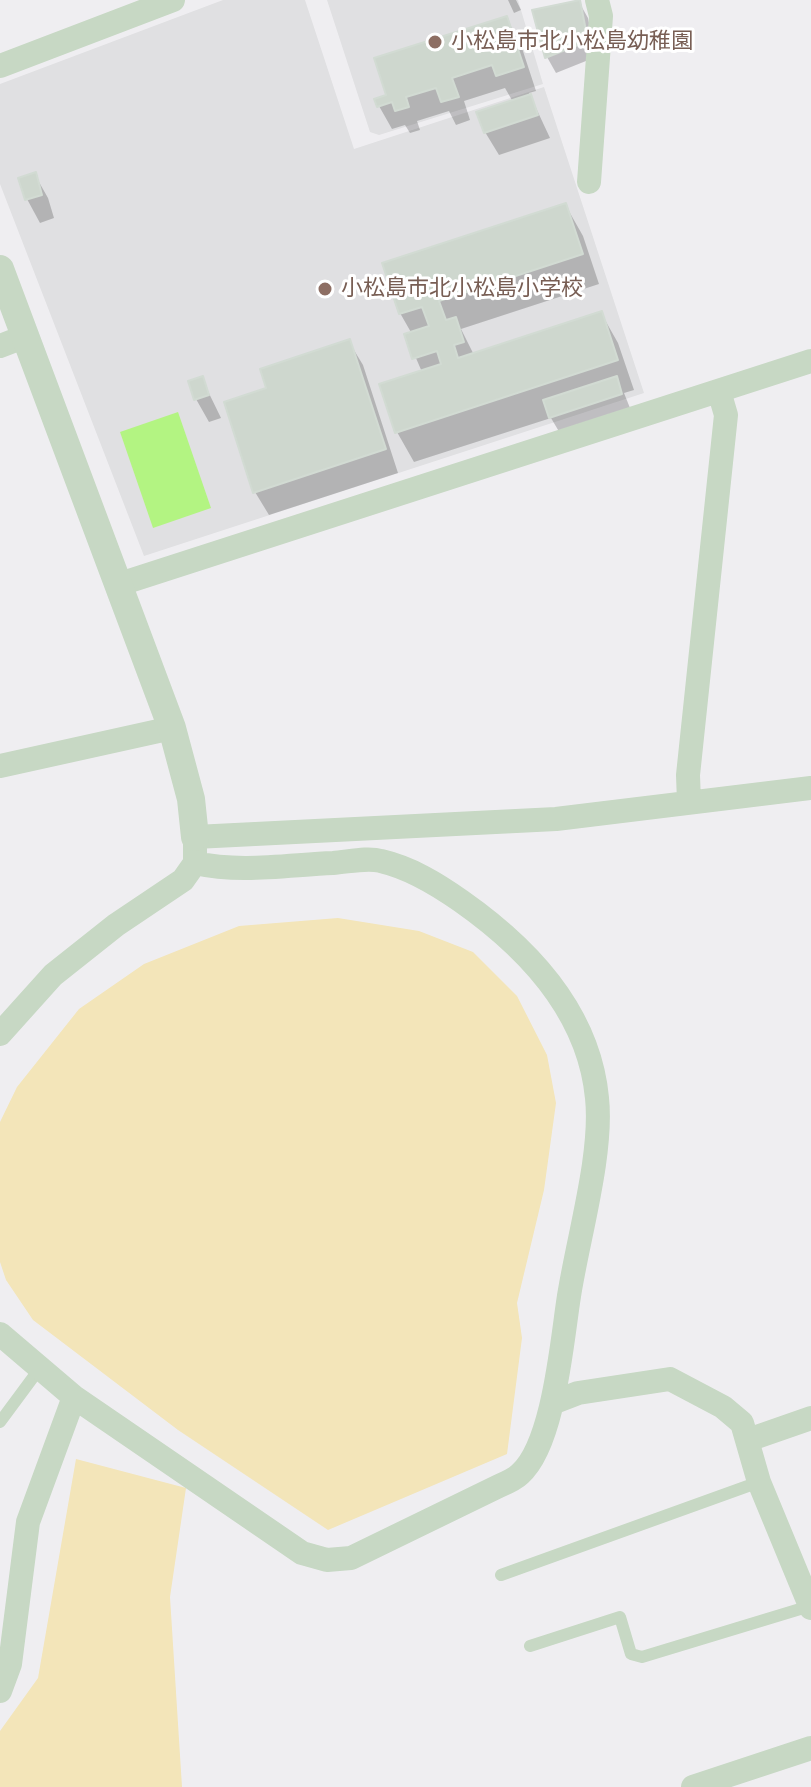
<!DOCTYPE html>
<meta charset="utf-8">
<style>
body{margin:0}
canvas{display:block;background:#efeef1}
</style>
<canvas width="811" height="1787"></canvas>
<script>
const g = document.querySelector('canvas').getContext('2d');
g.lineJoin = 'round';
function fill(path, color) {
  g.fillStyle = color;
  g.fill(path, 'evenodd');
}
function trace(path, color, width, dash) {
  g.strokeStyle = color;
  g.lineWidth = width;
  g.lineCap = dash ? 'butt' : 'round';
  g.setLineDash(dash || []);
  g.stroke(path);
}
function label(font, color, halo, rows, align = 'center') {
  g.font = font + ' "Sofia Sans Condensed","Noto Sans JP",sans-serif';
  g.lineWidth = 6;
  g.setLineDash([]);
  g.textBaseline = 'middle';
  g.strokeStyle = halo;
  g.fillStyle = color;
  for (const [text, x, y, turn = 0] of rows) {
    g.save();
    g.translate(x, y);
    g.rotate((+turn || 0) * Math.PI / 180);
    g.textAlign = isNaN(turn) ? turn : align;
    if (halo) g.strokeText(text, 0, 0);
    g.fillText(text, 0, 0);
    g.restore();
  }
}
fill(new Path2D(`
 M223,0H305L354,149L544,87L644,393L144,556L0,184V84Z
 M327,0H518L543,84L379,135L370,132Z`), '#e0e0e2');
fill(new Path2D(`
 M338,918L419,931L473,952L517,996L547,1055L556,1103L544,1190L517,1303L522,1338L507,1454L328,1530L178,1430L33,1320L6,1280L0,1262V1122L17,1087L79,1009L144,964L239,926Z
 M76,1459L186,1488L170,1597L182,1787H0V1731L38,1678Z`), '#f3e5b9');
fill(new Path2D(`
 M178,412L211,508L153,528L120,432Z`), '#b3f482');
fill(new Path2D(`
 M508,0H516L521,10L514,13Z
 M579,2L588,18L596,57L556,73L547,57Z
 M506,18L520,42L536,91L529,93L550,138L499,155L485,132L513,102L505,88L464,101L470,120L456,125L449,111L417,121L420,130L410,133L405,125L392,129L379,106L388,97Z
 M35,175L48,198L54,218L40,223L27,199Z
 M566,206L583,236L599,284L461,329L474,355L601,313L618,343L634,390L624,393L634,418L564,440L551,418L414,462L397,432L381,385L422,372L406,335L412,334L400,313Z
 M349,342L363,365L398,473L269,515L255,492L268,389Z
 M202,379L221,418L209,422L196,399Z`), '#0003');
const building = new Path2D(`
 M580,0L588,41L545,58L532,10Z
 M507,16L524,67L496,76L492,65L452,78L459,97L441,102L436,88L406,97L409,107L395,111L392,102L377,107L374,99L386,95L374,58Z
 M531,94L538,115L484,133L476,112Z
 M36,172L42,195L25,200L18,178Z
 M566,203L583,254L439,301L446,320L456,317L464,342L454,345L458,358L602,311L618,360L395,433L379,384L441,364L437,351L412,359L404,334L429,326L422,307L399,314L382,263Z
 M350,339L386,449L253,493L224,402L266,388L260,369Z
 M203,376L209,395L194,400L188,381Z
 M617,376L622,394L549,418L543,400Z`);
fill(building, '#ced7ce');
trace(building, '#d2dbd3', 2);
trace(new Path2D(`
 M0,1422L40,1368
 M501,1575L759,1482
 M530,1646L620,1617L631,1654L642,1657L810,1606`), '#c7d8c4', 12);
trace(new Path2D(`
 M0,66L173,0
 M589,182L601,16L597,0
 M0,346L26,336
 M120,584L811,361
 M0,766L172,728
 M689,802L688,775L726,415L719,391
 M0,1034L53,975L116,925L183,880L195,863V837L556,819L811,788
 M0,1334L74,1397L302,1553L327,1560L351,1558L499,1486C506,1483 515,1479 520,1474C554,1444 562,1340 569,1296C578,1238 603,1154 597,1098C589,1013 528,948 461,901C437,884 411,868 381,861C367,857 348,862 333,863C287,865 240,873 195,863
 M552,1403L578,1393L670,1379L723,1407L742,1423L759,1482L811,1608
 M748,1440L811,1418
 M0,1691L10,1664L28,1522L74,1397
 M693,1787L811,1748`), '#c7d8c4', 24);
trace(new Path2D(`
 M0,269L172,728L191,799L195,837`), '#c7d8c4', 28);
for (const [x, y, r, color] of [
 [435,42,8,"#8d6e63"],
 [325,289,8,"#8d6e63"]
]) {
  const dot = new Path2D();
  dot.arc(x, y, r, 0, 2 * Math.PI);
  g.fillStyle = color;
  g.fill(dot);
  trace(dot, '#fff', 3);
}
label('22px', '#785e54', '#fff', [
 ["小松島市北小松島幼稚園",451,42],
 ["小松島市北小松島小学校",341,289]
], 'left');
</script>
